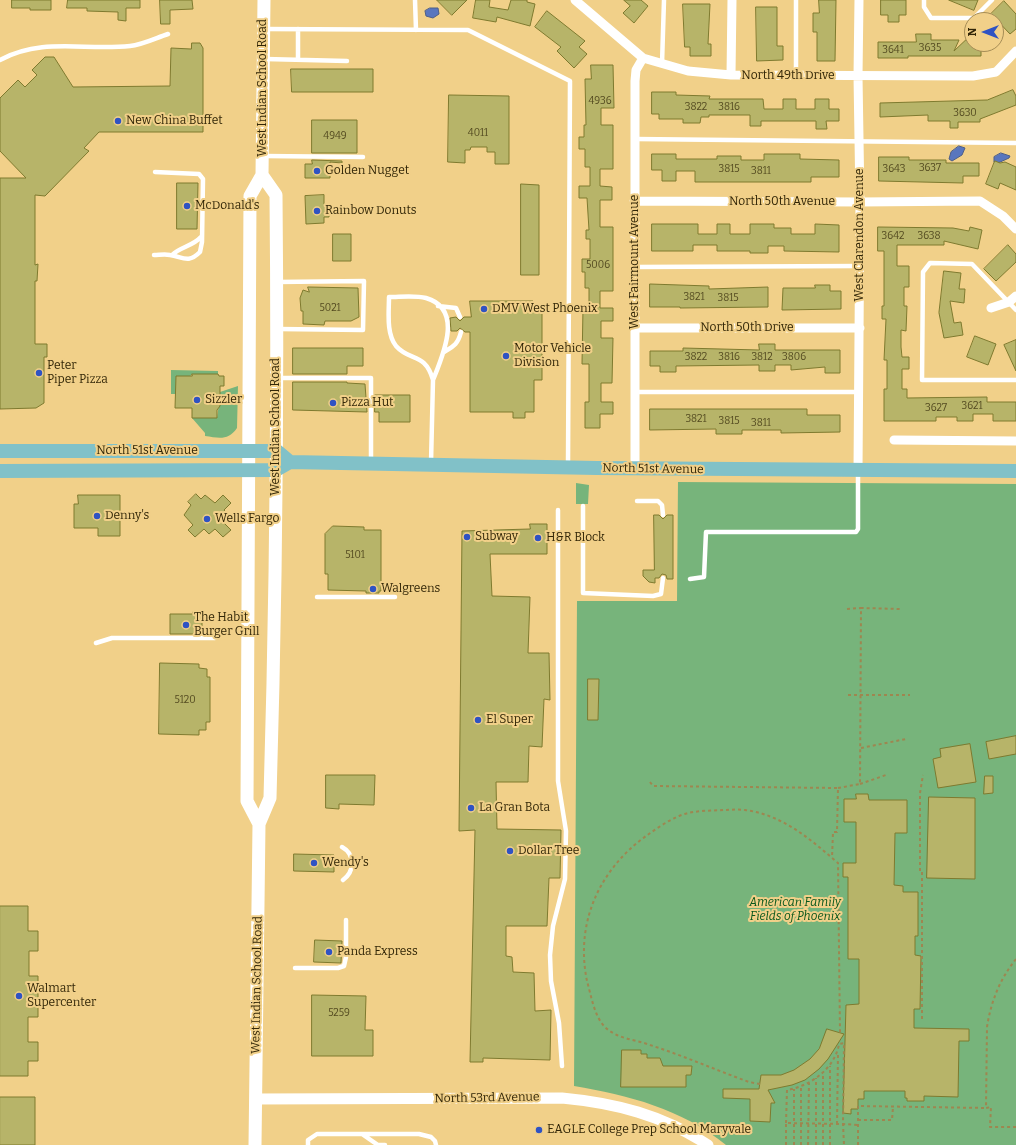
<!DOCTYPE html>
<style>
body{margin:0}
#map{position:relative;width:1016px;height:1145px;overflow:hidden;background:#f1d089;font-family:Bitter,serif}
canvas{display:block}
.north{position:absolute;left:964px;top:12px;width:40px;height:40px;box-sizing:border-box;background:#f1d089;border:1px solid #a58c55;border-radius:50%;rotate:270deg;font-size:11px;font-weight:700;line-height:16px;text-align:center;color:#322607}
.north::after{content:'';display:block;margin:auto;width:14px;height:18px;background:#2f53c3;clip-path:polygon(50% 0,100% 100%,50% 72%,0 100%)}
</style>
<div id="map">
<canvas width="1016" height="1145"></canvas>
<div class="north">N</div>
</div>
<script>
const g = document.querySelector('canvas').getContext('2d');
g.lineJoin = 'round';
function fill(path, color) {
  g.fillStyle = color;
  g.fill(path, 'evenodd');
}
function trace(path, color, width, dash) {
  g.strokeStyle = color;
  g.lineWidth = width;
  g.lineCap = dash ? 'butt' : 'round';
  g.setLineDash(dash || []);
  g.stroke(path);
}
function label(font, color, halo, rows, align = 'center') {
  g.font = font + ' Bitter,serif';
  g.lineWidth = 4;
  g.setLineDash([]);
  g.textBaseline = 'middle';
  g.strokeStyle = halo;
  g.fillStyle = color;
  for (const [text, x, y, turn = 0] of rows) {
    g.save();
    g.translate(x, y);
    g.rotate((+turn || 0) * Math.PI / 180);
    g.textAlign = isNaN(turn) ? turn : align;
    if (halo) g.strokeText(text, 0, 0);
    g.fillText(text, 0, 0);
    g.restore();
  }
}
fill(new Path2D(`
 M171,370L218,371V374H192L176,394H171Z
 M238,386L237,428C228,441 219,438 205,436V433L192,418H217C218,409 220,401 220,392Z
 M678,482L1016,484V1145H726C682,1109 628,1095 574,1086L577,601H677Z
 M576,483L589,485L588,504H576Z`), '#77b47b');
const water = new Path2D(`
 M430,8H438L439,14L433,18L426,16L425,11Z
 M959,146L965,148L962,155L952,161L949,159L951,152Z
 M1001,153L1010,156L1009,158L998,163L994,162V157Z`);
fill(water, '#5976be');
trace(water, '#4d5e87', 1);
const building = new Path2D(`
 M12,0H51V10H30V8H12Z
 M68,0H140V8H126V21L118,20V12L87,11V8H67Z
 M160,0H192L193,9L170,10V24H161Z
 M437,0H467L452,15Z
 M476,0H490L489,7L508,10L511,0H527V2L535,4L530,26L497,17L496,22L473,18Z
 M624,0H641L648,6L634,23L623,13L630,6Z
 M819,0H836L835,61H817V32H813V13H819Z
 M881,0H906V15H899V22H888V15H881Z
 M949,0H978L974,10Z
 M1004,1L1016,14V29L1010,34L991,14Z
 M683,4H710L708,44H711V56H690V47H685Z
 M756,7H777V46H783V60L757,61Z
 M547,11L585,41L579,47L587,54L574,68L557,51L561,47L535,27Z
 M916,34H931V40H959L954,51L972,34V44H981V56H908V58H878V42H916Z
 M192,43H200L203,48V132H99L84,148L89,151L45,196L35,195V265L38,264L37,281H35V344H47V357H44V403L36,408L0,409V178H26L0,151V98L18,80L25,87L37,75L32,70L45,57H54L73,87L170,86L171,48L191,49Z
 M591,65H613L614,108H601V125H613V169H600V186L612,187V200H600V227H613V291H600V308H613V321H601V338H613L612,383H601V402H613V414H600V428H585V402H589V364H582L583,308H589V288H585V272H582V259H590V239H586V230H589L587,198H579V186H590V167H585V149H579V137H584V125H586L585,79H591Z
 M291,69H373V92H292Z
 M1013,90L1016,96V105L980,119V122H958V128H950V121H928V115L880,117V103L987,100Z
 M652,92H676V95L710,96L709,99H763L764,109H783V99H796V109H815V99H829V109H839V121H826L827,129H816V121H761V126H750V115H709V117H701L700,123H683V119H659V114H652Z
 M449,95L509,96V164H495V152H487V147H471L470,150H465V163L448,162Z
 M312,120H357V153H312Z
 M652,154H676V159H717V156H741V160H764V154H800V159L839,160V177H811V182H695V171H676V181H662V170H652Z
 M879,157H909V160H946V163H979V176H963V183L879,181Z
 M312,160L342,161V163L330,162V178H305V164H312Z
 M995,161L1000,163L1005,162L1016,167V190L1000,183L998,189L986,184Z
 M177,183H198L197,229H177Z
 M521,184L539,185V275H521Z
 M324,195V204H329V217H324V223L306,224L305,196Z
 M652,224H698V234H717V224H730V234H750V224H774V228H791V234H815V224L839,225V252L784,251V246H768V253H750V251H717V245H693V251H652Z
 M878,227L953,228L969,231L970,227L982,230L978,249L944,241V245H897V266H909V287H904V306H907L906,331L901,330V347L902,357H909V369H902V389H907V398L987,397V402H1016V421H993V414H973V421H957V417H936V421H884V389H887V360H884L886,319H882V306H884V251H878Z
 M333,234H351V261H333Z
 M1008,245L1016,254V262L996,281L984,269Z
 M944,271L961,273L959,289H965L964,303L950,301L954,323L961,322L963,335L944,338L939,313Z
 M650,284L709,286V289L768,287V307L680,308V307H650Z
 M815,285H830V291H841V309L782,310L783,288H815Z
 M308,287L358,288L359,317L351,321H325L324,325L303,324V311H301L300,298L303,290L309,292Z
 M470,301H533V312H542V380H534V412H525V418H513V412H470V332H465L460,328L457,331H451L450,318L456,317L460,321L464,317H471Z
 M975,336L996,344L988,365L967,357Z
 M1016,340V371L1004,345Z
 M759,344H775V350H840V373H825V367L791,370V365H775V371H759V365L676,366V372H660V366H650V351H683V348L759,350Z
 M293,348H363V366H347V374H293Z
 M192,374H218L219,376H224V386H220V406L217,410V418H192V408H175L176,376H192Z
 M293,382H347V383L365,384L367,412L293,410Z
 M375,395H410V422H379V412H375Z
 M650,409H807V415H840V432L781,433V430H742V434H716V429L650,430Z
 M196,494L201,499L205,495L215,503L223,495L231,503L224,510L229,516L223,522L231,530L223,537L215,529L209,534L204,529L195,537L188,530L193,525L184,515L191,505L188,502Z
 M78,495H120V536H98V528H74V504H78Z
 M654,515H659L663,519L667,515H673V579H667L666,575L662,574L659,578H655V583L649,582L643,576V570H654Z
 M530,524H547V554H490L492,596L530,597L528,653H549L550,700L544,699L542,747L529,746L528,782H496L497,829L561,830L560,878H549L547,926H506V956L512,957L513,972L534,973L535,1011L551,1010L550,1060L483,1058V1062H470L475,830L459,831L462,531L530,529Z
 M333,526L364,527V530H381V591H379V593H366V591L328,590V574H325V534Z
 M193,612H202V634H170V614H193Z
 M160,663L199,664V668L207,669V677H210V722H206V730H199V735L159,734Z
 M588,679H599L598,720H588Z
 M1016,736V754L989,759L986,742Z
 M970,744L976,782L938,788L933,759L941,757L940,749Z
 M326,775H375L374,805L339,804V809L326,808Z
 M985,776H993V793L984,794Z
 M856,794H868L869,800H907V833H895L894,885L903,886V892H918V936H915V955L921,956L920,1009H914V1028L969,1029V1041H959L958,1097L924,1096V1101H907V1098H905V1091H864V1099H858V1109H851V1114L843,1113L846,1005L859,1004V959H848V877H843V863H856V822H844V799H856Z
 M929,797L975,798V879L927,878Z
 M294,854L334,855V872L294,871Z
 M0,906H28V931H38V951H29V976H38V1017H28V1042H38V1061H28V1076H0Z
 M315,940L342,941L341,963L314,962Z
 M312,995L366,996L365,1030H373V1056H312Z
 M827,1029L844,1034L828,1059L819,1069L805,1080L792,1085L768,1090L775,1103H771L770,1122L750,1121V1099L723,1098V1089H759L761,1075H781L794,1070L810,1059L819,1049Z
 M622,1050H641V1054H647V1058H660L663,1066H692L691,1075H686V1087H621Z
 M0,1097H35V1145H0Z`);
fill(building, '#b7b469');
trace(building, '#7e7a2f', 1);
trace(new Path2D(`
 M847,609L861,608
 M848,695H910
 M861,748L906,739
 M650,782L653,786L838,788L837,832H833L832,858
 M860,784L886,775
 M838,788L860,784L861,608L901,609
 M1016,959C1000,979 991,1001 987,1027L986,1108L991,1107L990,1127H1016
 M922,1019V871H920V793L923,775
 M760,1084L749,1082C716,1070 684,1056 650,1045C634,1039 616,1039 604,1026C594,1015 591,995 587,981C575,923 599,870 646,836C656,829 667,821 679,816C693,810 709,811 724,810C731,810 738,809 745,810C783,815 810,839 838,863L840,1033
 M858,1120H892L893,1107
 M786,1123L787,1090C811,1086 835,1068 839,1044L844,1043L843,1124L858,1125
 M837,1124L838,1053
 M786,1145V1123L843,1124L844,1145
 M794,1145V1089
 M801,1145V1086
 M808,1145L809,1083
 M816,1145V1078
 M823,1145V1072
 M830,1145V1066
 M858,1145V1106L986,1108`), '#9e8650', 2, [3, 3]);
trace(new Path2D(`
 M415,0L416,30
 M796,0V76
 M924,0V7L931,18H974L992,0
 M264,29L468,30L570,81L568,465
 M265,59L347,61
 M0,60C43,37 84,51 130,46C142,45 156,38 168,34
 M298,60V29
 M662,64L664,0
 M635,139L1016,143
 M264,156L363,157
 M154,255C159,255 165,254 170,255C183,257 188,264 200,252L202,242L203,179L199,174L155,172
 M172,255C180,247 193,246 201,237
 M634,267L860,266
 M277,282L364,281L363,330L278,329
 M438,306L456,308L460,317
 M1016,310L972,264L930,263L923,272L922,380H1016
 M444,352C454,346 458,344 461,332
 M278,378H371V461
 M635,392H859
 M431,463L433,380C425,352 410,362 396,346C386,333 389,312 389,297C400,297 415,295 426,298C464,309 443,355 433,380
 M637,501H658L662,505L663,515
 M583,506V593L653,596L661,594L663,578
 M558,510V781L566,831L565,879L553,926L550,955L551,981L559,1023L562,1066
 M690,579L704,577L706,532H856L858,529V471
 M317,597H395
 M96,643L112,638H215
 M342,847C355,854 355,871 343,880
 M295,968H338L344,966L346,957V920
 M362,1134L378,1145H385
 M308,1145V1140L317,1134H419L431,1137L435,1141L436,1145`), '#fff', 4.5);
trace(new Path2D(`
 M575,0L643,58L688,71L731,75L973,76L996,72L1016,51
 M731,75L732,0
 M634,201L860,202L980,201L1003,216L1016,229
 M991,308L1009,302L1016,296
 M635,328H860
 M894,440L1016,441
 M635,469V81L636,70L643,58
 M858,470L860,202L858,76L859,0`), '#fff', 9);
trace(new Path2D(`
 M256,1099L562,1098C615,1103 663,1115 708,1145`), '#fff', 11);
trace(new Path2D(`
 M259,824L247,801L250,196L262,175L264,0
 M255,1145L259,824L270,798C276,597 278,396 276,195L262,175`), '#fff', 13);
trace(new Path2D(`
 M0,451H277L290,462
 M0,471L276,470L290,462L597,468L1016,471`), '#81c1c8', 14);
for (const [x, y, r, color] of [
 [118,121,4,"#2f53c3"],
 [317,171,4,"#2f53c3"],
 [187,206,4,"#2f53c3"],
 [317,211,4,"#2f53c3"],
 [484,309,4,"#2f53c3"],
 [506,356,4,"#2f53c3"],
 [39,373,4,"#2f53c3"],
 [197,400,4,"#2f53c3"],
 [333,403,4,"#2f53c3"],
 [97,516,4,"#2f53c3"],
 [207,519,4,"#2f53c3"],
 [467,537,4,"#2f53c3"],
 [538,538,4,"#2f53c3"],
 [373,589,4,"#2f53c3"],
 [186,625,4,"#2f53c3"],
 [478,720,4,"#2f53c3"],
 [471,808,4,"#2f53c3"],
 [510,851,4,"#2f53c3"],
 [314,863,4,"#2f53c3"],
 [329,952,4,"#2f53c3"],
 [19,996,4,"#2f53c3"],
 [539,1130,4,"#2f53c3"]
]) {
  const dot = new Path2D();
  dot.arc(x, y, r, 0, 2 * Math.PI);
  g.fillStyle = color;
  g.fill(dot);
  trace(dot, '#f1d089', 1.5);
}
label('10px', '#534a20', null, [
 ["3635",930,48],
 ["3641",893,50],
 ["4936",600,101],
 ["3822",696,107],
 ["3816",729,107],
 ["3630",965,113],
 ["4011",478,133],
 ["4949",335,136],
 ["3637",930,168],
 ["3815",729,169],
 ["3643",894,169],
 ["3811",761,171],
 ["3642",893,236],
 ["3638",929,236],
 ["5006",598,265],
 ["3821",694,297],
 ["3815",728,298],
 ["5021",330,308],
 ["3822",696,357],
 ["3816",729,357],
 ["3812",762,357],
 ["3806",794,357],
 ["3621",972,406],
 ["3627",936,408],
 ["3821",696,419],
 ["3815",729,421],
 ["3811",761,423],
 ["5101",355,555],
 ["5120",185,700],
 ["5259",339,1013]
]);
label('12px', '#322607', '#f1d089', [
 ["North 49th Drive",788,76],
 ["West Indian School Road",263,88,-90],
 ["North 50th Avenue",782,202],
 ["West Clarendon Avenue",860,235,-90],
 ["West Fairmount Avenue",635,262,-90],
 ["North 50th Drive",747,328],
 ["West Indian School Road",276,427,-90],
 ["North 51st Avenue",147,451],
 ["North 51st Avenue",653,469,1],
 ["West Indian School Road",257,985,-89],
 ["North 53rd Avenue",487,1098,-1]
]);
label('12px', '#322607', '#f1d089', [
 ["New China Buffet",126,121],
 ["Golden Nugget",325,171],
 ["McDonald's",195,206],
 ["Rainbow Donuts",325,211],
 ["DMV West Phoenix",492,309],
 ["Motor Vehicle",514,349],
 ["Division",514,363],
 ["Peter",47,366],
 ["Piper Pizza",47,380],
 ["Sizzler",205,400],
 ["Pizza Hut",341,403],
 ["Denny's",105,516],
 ["Wells Fargo",215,519],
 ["Subway",475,537],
 ["H&R Block",546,538],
 ["Walgreens",381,589],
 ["The Habit",194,618],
 ["Burger Grill",194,632],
 ["El Super",486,720],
 ["La Gran Bota",479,808],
 ["Dollar Tree",518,851],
 ["Wendy's",322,863],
 ["Panda Express",337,952],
 ["Walmart",27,989],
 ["Supercenter",27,1003],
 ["EAGLE College Prep School Maryvale",547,1130]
], 'left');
label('italic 12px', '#08571c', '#f1d089', [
 ["American Family",795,903],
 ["Fields of Phoenix",795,917]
]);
</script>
